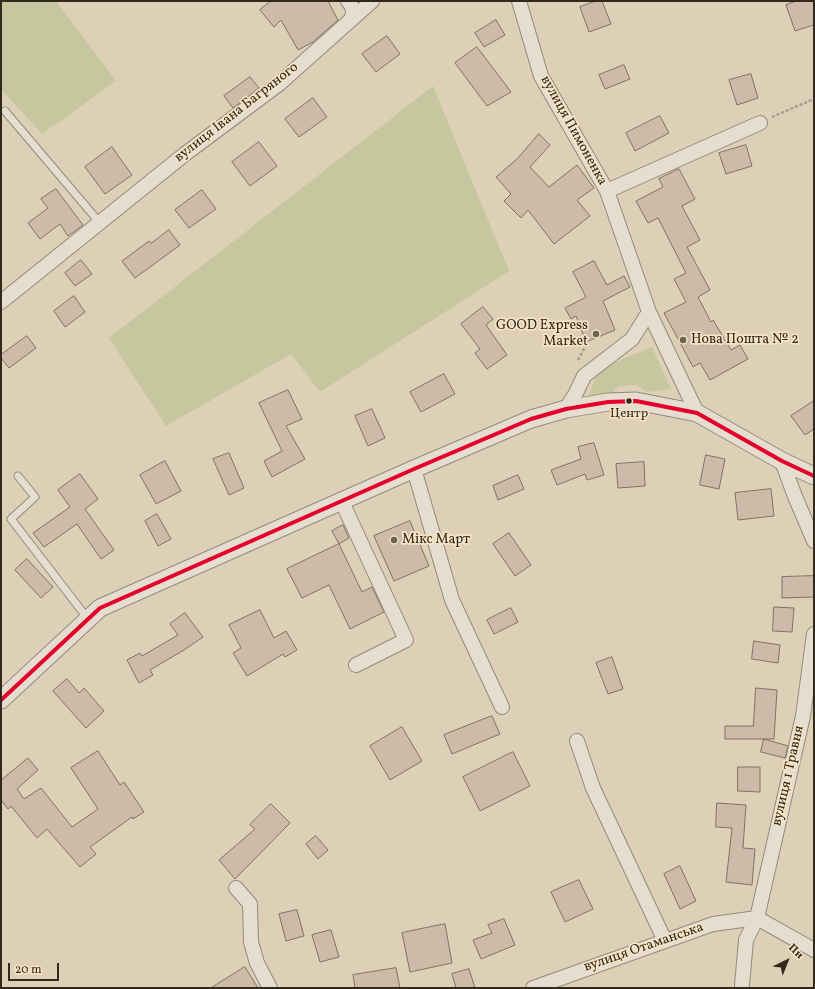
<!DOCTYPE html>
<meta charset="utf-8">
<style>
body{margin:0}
#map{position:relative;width:815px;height:989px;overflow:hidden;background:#ded0b6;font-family:Vollkorn,serif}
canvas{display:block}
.frame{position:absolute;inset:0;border:2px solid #32281c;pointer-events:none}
.north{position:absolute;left:767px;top:941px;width:40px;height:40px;-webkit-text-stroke:3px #f4e3c5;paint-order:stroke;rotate:43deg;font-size:11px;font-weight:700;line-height:16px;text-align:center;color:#32281c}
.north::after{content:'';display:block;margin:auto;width:14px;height:18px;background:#32281c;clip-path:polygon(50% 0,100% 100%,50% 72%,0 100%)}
.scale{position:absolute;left:8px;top:963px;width:51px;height:18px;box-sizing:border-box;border:2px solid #32281c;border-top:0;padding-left:5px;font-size:12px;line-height:14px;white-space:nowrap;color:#32281c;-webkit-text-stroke:3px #f4e3c5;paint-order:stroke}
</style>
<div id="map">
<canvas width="815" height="989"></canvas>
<div class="frame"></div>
<div class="north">Пн</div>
<div class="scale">20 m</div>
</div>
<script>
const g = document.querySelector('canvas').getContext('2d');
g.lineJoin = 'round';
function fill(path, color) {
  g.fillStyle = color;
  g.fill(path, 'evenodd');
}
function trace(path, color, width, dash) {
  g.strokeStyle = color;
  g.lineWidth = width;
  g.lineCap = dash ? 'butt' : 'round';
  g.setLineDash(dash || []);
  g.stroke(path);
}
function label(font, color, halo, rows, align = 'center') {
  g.font = font + ' Vollkorn,serif';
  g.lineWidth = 3.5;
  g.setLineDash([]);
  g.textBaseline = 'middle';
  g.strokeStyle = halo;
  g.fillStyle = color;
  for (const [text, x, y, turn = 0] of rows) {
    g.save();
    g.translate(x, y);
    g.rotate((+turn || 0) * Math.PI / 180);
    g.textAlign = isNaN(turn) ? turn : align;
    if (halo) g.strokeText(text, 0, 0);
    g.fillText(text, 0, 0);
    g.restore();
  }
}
fill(new Path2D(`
 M1,1H56L116,81L42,134L1,89Z
 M433,86L509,271L320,392L291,354L166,426L109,338Z
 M652,347L671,389L647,392L637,385L618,386L611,395H589L597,373L622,359Z`), '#c6c69f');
const building = new Path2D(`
 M271,1H328L338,20L313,42L298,50L281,20L274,27L260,10Z
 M596,1H602L611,24L589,32L580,7Z
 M797,1H814V25L795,31L786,5Z
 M496,20L505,35L484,47L475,33Z
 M387,36L400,54L376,72L362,54Z
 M477,47L511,92L487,106L455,63Z
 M624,65L630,79L605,89L599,75Z
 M751,74L758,98L737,105L729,80Z
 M250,77L259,88L233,108L224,96Z
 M313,98L327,117L299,137L285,119Z
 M660,116L669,133L635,151L626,133Z
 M539,134L550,145L530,167L549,187L577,165L594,188L577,200L590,216L554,244L528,210L521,218L504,201L511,194L496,177L517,159Z
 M259,142L277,166L250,186L232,162Z
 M746,145L752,166L726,174L719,153Z
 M112,147L132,175L105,194L85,167Z
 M679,169L695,199L682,206L700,240L687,247L710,290L698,297L711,322L713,320L731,350L740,345L748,359L710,380L700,363L693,367L664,313L686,302L674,279L686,273L658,218L648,223L636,201L663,187L659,179Z
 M56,189L83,225L68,236L60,224L40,239L28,223L48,208L41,199Z
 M202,190L216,209L189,228L175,210Z
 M169,230L180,245L135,278L122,261L149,241L151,243Z
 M81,260L92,274L75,286L65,273Z
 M594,261L607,285L624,276L630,287L603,301L615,330L586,342L576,316L571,319L565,308L586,297L573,272Z
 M74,296L85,312L65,327L54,311Z
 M483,307L493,319L486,325L507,355L487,369L475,353L480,349L461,324Z
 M27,336L36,348L9,368L1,358V355Z
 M444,374L455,394L421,412L410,392Z
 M288,390L302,419L286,426L305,459L272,477L264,461L282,451L259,403Z
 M814,401V429L805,435L791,416Z
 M372,409L385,438L368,446L355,416Z
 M594,443L604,475L587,480L585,474L557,485L551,470L581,459L578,447Z
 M229,453L244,488L229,495L213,459Z
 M706,455L725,459L719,489L700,485Z
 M165,461L181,491L156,504L140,475Z
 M644,462L645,486L618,488L616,464Z
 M80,474L98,499L85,509L114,550L101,559L77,524L44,547L33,533L70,507L58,490Z
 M518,475L524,489L498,500L493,486Z
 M771,489L774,516L738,520L735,493Z
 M157,514L171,539L158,546L145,521Z
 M410,521L429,566L394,581L374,536Z
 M343,525L349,538L339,544L332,531Z
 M509,533L531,565L515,576L493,544Z
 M339,544L362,592L372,587L384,612L350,629L329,585L302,598L287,569Z
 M27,559L53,587L41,598L15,570Z
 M814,576V597L782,598V577Z
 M774,607L794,608L792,632L773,631Z
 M511,608L518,622L494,634L487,620Z
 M260,610L274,638L286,631L297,650L285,657L283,654L247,676L233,653L241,648L229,625Z
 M185,613L203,637L184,650L150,670L153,675L139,683L127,660L140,653L142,656L178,635L170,624Z
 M754,641L780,645L778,663L752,659Z
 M612,657L623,689L608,694L596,663Z
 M67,679L79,693L84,688L104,711L86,728L53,691Z
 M756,688L777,690L774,739H725V726H753Z
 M492,716L500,734L452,754L444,735Z
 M402,727L422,761L390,780L370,746Z
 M764,739L788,746L785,758L761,752Z
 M98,751L120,785L124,782L144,812L133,819L132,817L90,847L96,854L80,867L47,829L37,838L11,806L8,809L1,800V780L28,758L38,770L17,789L24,799L41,788L72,827L98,809L71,768Z
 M513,752L530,786L480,811L463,777Z
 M738,767H760V792L738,791Z
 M717,803L746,805L743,848L755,849L752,885L726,882L732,828L716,827Z
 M271,804L290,823L235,879L219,860L255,829L250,825Z
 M316,836L328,850L318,859L306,844Z
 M680,866L696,901L680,909L664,874Z
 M579,880L593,909L565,922L551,892Z
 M297,910L304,936L286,941L279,914Z
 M504,919L515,945L481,959L473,940L492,933L488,925Z
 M445,924L452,963L410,972L402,933Z
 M331,930L339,957L320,962L312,935Z
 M245,967L258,988H211Z
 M396,968L400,988H355L353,975Z
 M469,969L475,988H456L452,974Z`);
fill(building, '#cdbaa8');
trace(building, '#7c7365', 1);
const service = new Path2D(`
 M5,111L100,223
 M18,476L35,497L11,519L88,619`);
const minor = new Path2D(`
 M348,1C354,8 354,12 351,19
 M519,1L541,76L607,191L649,312
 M607,191L760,123
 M1,302L185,154L279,84L372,1
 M566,409L576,393L584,376L632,339L649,312L697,413
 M782,461L794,494L814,541
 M414,469L452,600L502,707
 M342,502L406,640L356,665
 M577,741L593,788L665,941
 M236,888L250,904L251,942L257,963L270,988
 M757,918L814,950
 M742,985L746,940L757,918L803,716L814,634
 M533,988L713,924L757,918`);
const tertiary = new Path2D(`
 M1,700L100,608L414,469L531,419L566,409L608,402L636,401L697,413L782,461L814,476`);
trace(service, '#938a7a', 9);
trace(minor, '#938a7a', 16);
trace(tertiary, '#938a7a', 19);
trace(new Path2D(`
 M772,117L814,99
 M578,360L586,345`), '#a49e93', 2.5, [3, 2]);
trace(service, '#e4ddd0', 7);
trace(minor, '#e4ddd0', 14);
trace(tertiary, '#e4ddd0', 17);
trace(new Path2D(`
 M1,700L100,608L414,469L531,419L566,409L608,402L636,401L697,413L782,461L814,476`), '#e4002b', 4);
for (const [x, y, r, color] of [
 [596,334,4,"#6e6352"],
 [683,340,4,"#6e6352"],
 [629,401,3.5,"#32281c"],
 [394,540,4,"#6e6352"]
]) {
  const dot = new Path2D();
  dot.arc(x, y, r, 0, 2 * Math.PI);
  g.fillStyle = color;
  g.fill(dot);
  trace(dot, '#f4e3c5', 1.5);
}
label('13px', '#32281c', '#f4e3c5', [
 ["Центр",629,415]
]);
label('14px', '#32281c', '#f4e3c5', [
 ["вулиця Івана Багряного",237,113,-38],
 ["вулиця Пимоненка",573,131,61],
 ["вулиця 1 Травня",789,776,-77],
 ["вулиця Отаманська",644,948,-19]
]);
label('14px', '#32281c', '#f4e3c5', [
 ["GOOD Express",588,326,"right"],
 ["Market",588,342,"right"],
 ["Нова Пошта № 2",691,340],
 ["Мікс Март",402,540]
], 'left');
</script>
